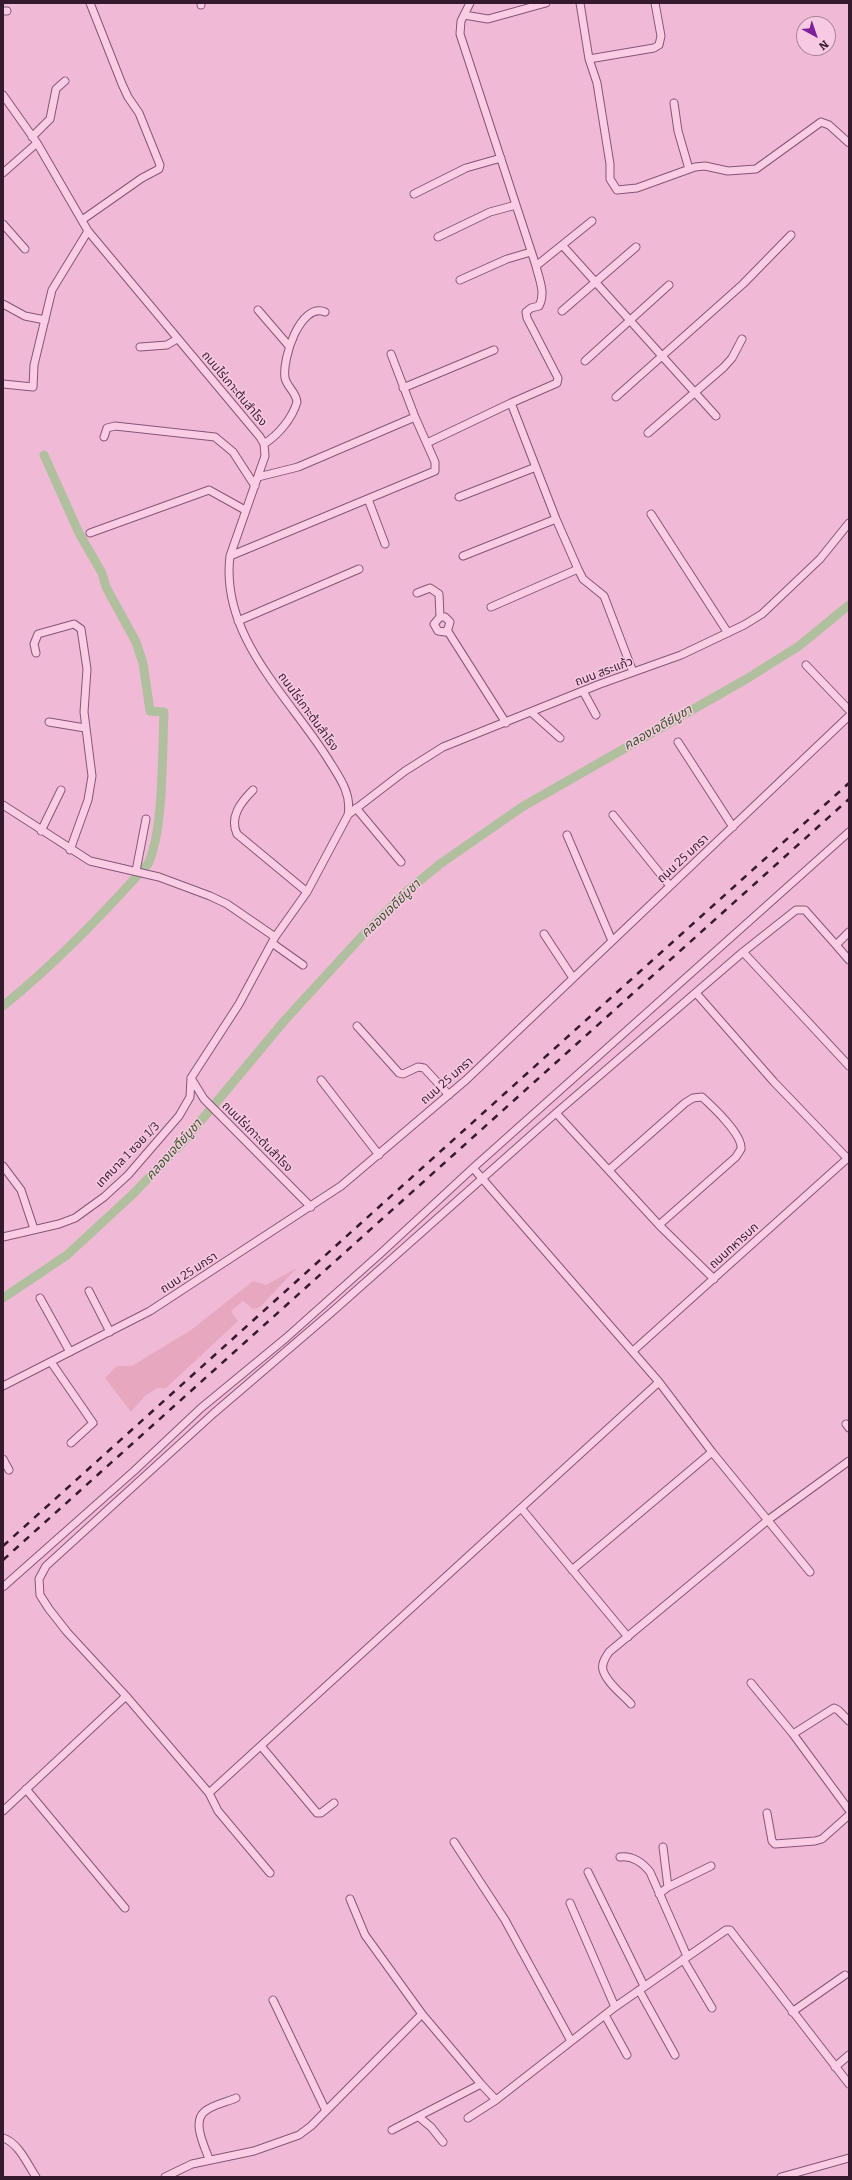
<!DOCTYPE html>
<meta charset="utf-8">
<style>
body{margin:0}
#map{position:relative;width:852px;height:2180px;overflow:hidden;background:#f0bad6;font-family:Bitter,serif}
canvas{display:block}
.frame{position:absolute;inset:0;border:4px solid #351a2e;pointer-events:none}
.north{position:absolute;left:796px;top:16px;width:40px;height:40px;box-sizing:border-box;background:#f7cae1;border:1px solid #a98499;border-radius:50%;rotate:140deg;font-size:11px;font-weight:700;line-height:16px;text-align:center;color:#351a2e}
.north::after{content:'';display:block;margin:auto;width:14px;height:18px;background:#7e209a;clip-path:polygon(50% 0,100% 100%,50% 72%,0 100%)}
</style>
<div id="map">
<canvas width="852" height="2180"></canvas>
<div class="frame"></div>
<div class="north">N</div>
</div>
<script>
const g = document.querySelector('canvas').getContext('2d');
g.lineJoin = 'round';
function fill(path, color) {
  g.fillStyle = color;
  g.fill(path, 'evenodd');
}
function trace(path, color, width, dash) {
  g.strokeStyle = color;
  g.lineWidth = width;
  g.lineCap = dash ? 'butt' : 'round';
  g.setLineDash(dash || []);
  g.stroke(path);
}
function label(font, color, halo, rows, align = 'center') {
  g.font = font + ' Bitter,"Noto Sans Thai",serif';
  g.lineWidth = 3;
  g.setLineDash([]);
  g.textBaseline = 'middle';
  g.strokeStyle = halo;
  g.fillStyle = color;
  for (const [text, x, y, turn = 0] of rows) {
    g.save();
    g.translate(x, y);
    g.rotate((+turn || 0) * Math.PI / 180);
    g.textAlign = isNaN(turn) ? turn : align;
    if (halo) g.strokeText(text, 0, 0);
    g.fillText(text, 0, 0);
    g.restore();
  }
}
fill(new Path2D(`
 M297,1268L260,1307L253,1309L243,1301L231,1311L238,1321L166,1388H157L145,1396L131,1412L105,1378L117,1366H132L191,1330L253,1281L266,1285Z`), '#e6a7bf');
trace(new Path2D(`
 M3,1006C56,963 102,915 148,864C164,830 162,752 164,712L150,711L143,663L136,642L106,587L102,573L79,533L44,455
 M3,1298L67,1255L133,1194L184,1141L285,1020L362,936L406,892L440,864L522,807L748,678L799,646L849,605`), '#b0c09f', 9);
const street = new Path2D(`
 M201,3V5
 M470,3L461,21L460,34L536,266C539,279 546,293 539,306L531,308L526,312L527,318L558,378L557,383L511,403L556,519L578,569L583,579L604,596L633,672
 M580,3L589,59L597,83L610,164V179L617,190L637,188L695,167L705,166L728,171L756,169L821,122L829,125L849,143
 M3,11H7
 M464,15L488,19L546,3
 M589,59L654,48L659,45L661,36L655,3
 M3,95L37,143L88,231L260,437L264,444L265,456L230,556C220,636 289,697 328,759C339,777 352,793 348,815L307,892L275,937L239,1004L191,1078L190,1097L179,1116L128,1175L104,1197L75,1218L59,1224L3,1237
 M674,103L678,131L689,169
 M32,137L50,119L56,89L65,81
 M3,173L37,143
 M414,194L466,168L501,158
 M82,220L142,178L159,169L160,165L139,113L128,97L122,84L90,3
 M3,224L25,249
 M438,237L490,212L516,205
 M563,246L716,416
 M536,266L592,221
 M460,280L507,259L531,252
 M3,304L25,316L45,320
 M258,310L289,346
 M562,311L636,247
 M140,347L167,345L177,339
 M585,361L669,285
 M3,384L33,387L34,365L52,290L88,231
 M403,388L494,350
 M616,397L743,284L791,235
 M648,433L724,367L732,358L742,339
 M104,437L107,428L115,426L215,437L233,452L255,486
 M427,443L511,403
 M264,444C278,435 292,419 297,402C296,392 287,387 285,378C282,359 300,302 325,312
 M258,477L298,467L415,417
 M459,497L536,467
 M368,499L385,544
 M651,514L728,633
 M90,533L209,490L245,510
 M230,556L435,471V462L415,417L391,354
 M463,556L556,519
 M417,593L430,588L439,594L440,617L434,624L438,631L445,632L448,629L450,622L445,617H440
 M491,607L578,569
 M238,621L359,569
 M447,630L506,723
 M36,653L34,644L38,634L74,624L81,629L87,669L84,712L92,776L88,800L70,850
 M806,665L849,710
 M583,691L596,715
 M532,713L560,738
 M49,722L85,728
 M678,742L733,827
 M253,790C241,802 229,817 237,834L307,892
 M3,805L90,861L159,877L210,896L227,904L275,937
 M356,808L401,862
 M349,814L405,771L443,747L600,684L681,655L744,625L762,614L820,559L849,523
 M613,815L670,886
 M41,831L61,790
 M567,835L612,941
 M136,871L146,819
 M544,934L573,978
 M272,943L303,965
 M836,945L849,960
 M743,952L849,1066
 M696,993L774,1082L847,1158
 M357,1026L399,1073L403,1074L418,1067L424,1068L449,1095
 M191,1078L204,1099L311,1207
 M321,1080L379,1155
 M556,1113L659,1225L714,1279
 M3,1166L21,1190L34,1229
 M473,1168L659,1382L712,1452L810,1572
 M609,1170L685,1103L693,1098L702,1097C712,1106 743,1135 741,1149C740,1151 737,1155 736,1157L659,1225
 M89,1291L110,1332
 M40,1298L70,1352
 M633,1351L849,1157
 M51,1362L93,1423L71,1443
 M659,1382L209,1793L126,1696L67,1632L49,1609L40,1595L39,1579L46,1566L214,1413L333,1311L556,1113L743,952L796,910H805L836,945L849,932
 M3,1386L150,1311L341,1186L466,1080L849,716
 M846,1424L849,1428
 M3,1459L9,1470
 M521,1508L628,1637
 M572,1570L712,1452
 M3,1587L134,1471L201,1408L286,1338L380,1254L473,1168L849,832
 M751,1683L793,1734L849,1810
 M631,1704C623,1695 606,1682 603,1670C601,1663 606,1657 609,1652L768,1520L849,1461
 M793,1734L834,1708L838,1710L849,1721
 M261,1746L317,1813H321L334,1803
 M26,1789L125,1908
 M209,1793L218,1811L270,1873
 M3,1811L126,1696
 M767,1813L772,1841L775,1844L815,1841L822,1839L849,1815
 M454,1842L505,1920L571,2041
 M620,1857C632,1855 643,1863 650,1872L687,1956
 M588,1872L644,1986
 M668,1887L711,1866
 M659,1894L668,1887L663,1847
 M350,1899L365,1935L422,2014L481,2084L496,2100L615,2007L726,1930H730L849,2084
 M570,1903L615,2007
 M683,1959L712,2008
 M639,1990L675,2055
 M273,2000L326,2111
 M792,2012L845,1975
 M605,2015L627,2055
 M835,2067L849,2055
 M419,2117L431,2127L443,2142
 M468,2118L496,2100
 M392,2130L481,2084
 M3,2138C18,2142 28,2165 36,2177
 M209,2159C205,2147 192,2123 204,2112C211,2105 227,2102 236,2098
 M165,2177L192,2164L254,2151L299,2135L311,2126L422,2014
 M781,2177L849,2158`);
trace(street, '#875477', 9);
trace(street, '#fbcde5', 7);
trace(new Path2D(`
 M3,1546L849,783
 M3,1560L849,799`), '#351a2e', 2.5, [7, 7]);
label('12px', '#351a2e', '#f7cae1', [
 ["ถนนไร่เกาะต้นสำโรง",234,389,50],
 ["ถนน สระแก้ว",604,672,-21],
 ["ถนนไร่เกาะต้นสำโรง",308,712,54],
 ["ถนน 25 มกรา",683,859,-43],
 ["ถนน 25 มกรา",447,1081,-41],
 ["ถนนไร่เกาะต้นสำโรง",257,1137,45],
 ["เทศบาล 1 ซอย 1/3",128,1155,-46],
 ["ถนนทหารบก",734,1246,-42],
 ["ถนน 25 มกรา",189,1273,-33]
]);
label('italic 13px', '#355628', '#f7cae1', [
 ["คลองเจดีย์บูชา",658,728,-30],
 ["คลองเจดีย์บูชา",391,909,-44],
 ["คลองเจดีย์บูชา",174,1150,-48]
]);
</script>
